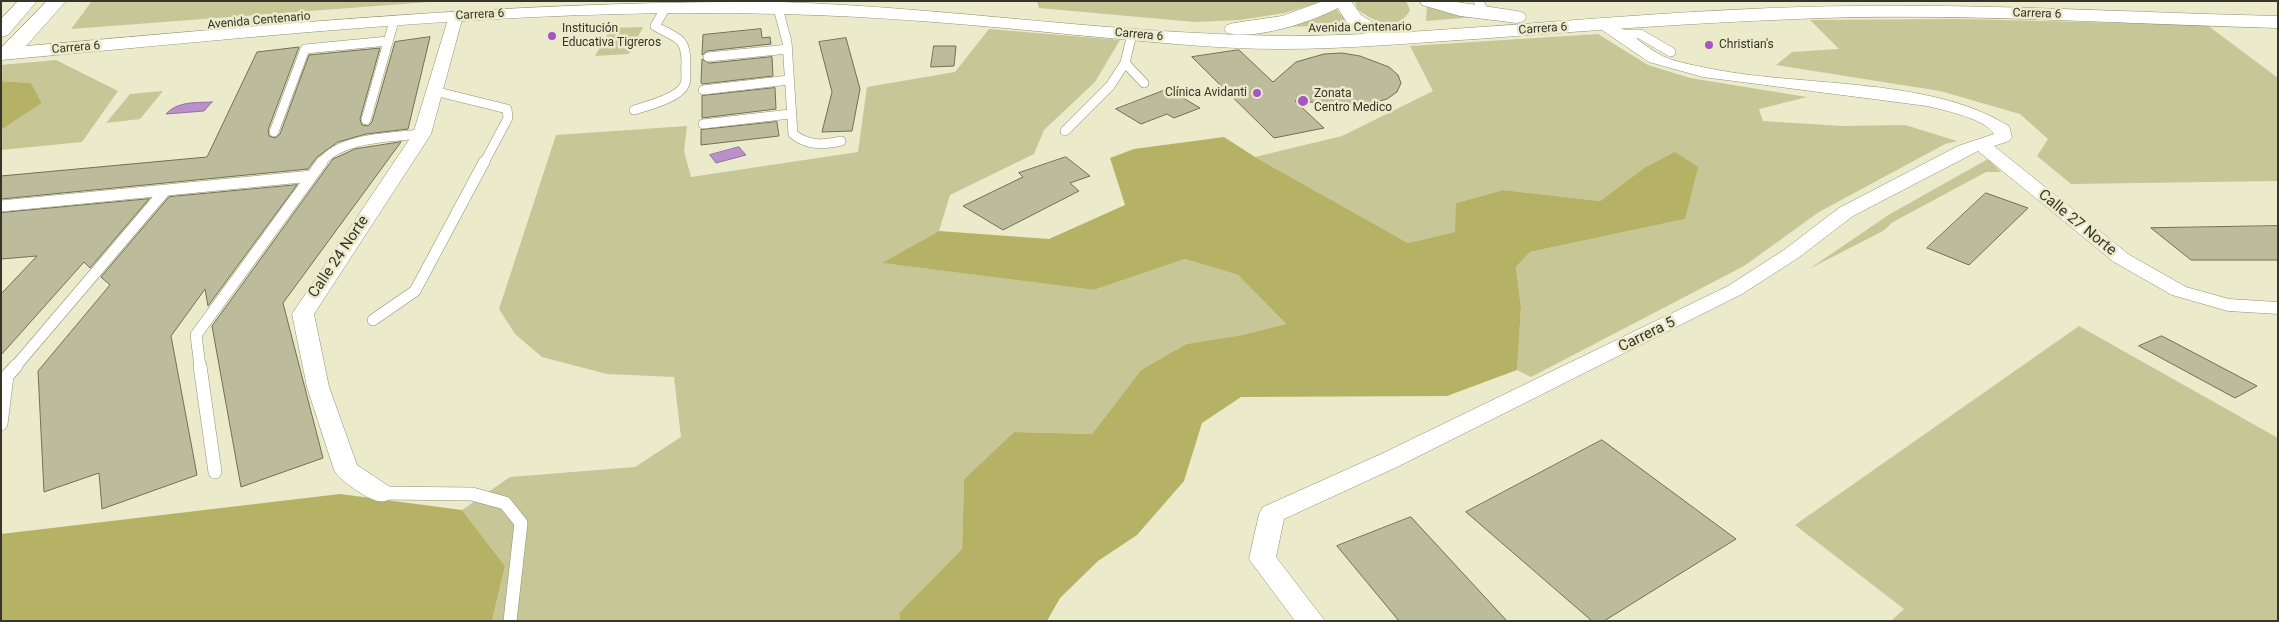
<!DOCTYPE html>
<meta charset="utf-8">
<style>
body{margin:0}
#map{position:relative;width:2279px;height:622px;overflow:hidden;background:#ebeaca;font-family:Roboto,sans-serif}
canvas{display:block}
.frame{position:absolute;inset:0;border:2px solid #353529;pointer-events:none}
</style>
<div id="map">
<canvas width="2279" height="622"></canvas>
<div class="frame"></div>
</div>
<script>
const g = document.querySelector('canvas').getContext('2d');
g.lineJoin = 'round';
function fill(path, color) {
  g.fillStyle = color;
  g.fill(path, 'evenodd');
}
function trace(path, color, width, dash) {
  g.strokeStyle = color;
  g.lineWidth = width;
  g.lineCap = dash ? 'butt' : 'round';
  g.setLineDash(dash || []);
  g.stroke(path);
}
function label(font, color, halo, rows, align = 'center') {
  g.font = font + ' Roboto,sans-serif';
  g.lineWidth = 5;
  g.setLineDash([]);
  g.textBaseline = 'middle';
  g.strokeStyle = halo;
  g.fillStyle = color;
  for (const [text, x, y, turn = 0] of rows) {
    g.save();
    g.translate(x, y);
    g.rotate((+turn || 0) * Math.PI / 180);
    g.textAlign = isNaN(turn) ? turn : align;
    if (halo) g.strokeText(text, 0, 0);
    g.fillText(text, 0, 0);
    g.restore();
  }
}
fill(new Path2D(`
 M92,1H442L71,29Z
 M1037,1H1318L1315,4L1284,13L1240,20L1195,22L1039,8Z
 M1355,1H1406L1410,10C1398,34 1373,21 1357,9Z
 M1427,5L1474,17L1426,21Z
 M1337,9L1340,14L1355,25L1280,27L1305,22Z
 M1961,19L2207,25L2278,78V181L2071,184L2037,156L2048,139L2020,114L1940,91L1776,65L1792,52L1839,49L1810,20Z
 M643,27L629,54L595,56L611,28Z
 M989,29L1120,40L1095,82L1044,130L1034,154L950,195L939,231L883,263L1094,290L1185,259L1238,275L1286,324L1242,335L1186,344L1141,370L1092,434L1014,432L964,479L962,549L899,613L900,621H492L505,566L462,510L510,477L635,467L681,437L674,377L607,374L542,357L515,334L499,309L556,135L687,126L684,151L691,177L858,152L867,87L955,72Z
 M1598,34L1648,65L1690,78L1807,97L1759,109L1763,121L1842,126L1905,125L1957,141L1945,144L1819,212L1744,266L1531,377L1517,370L1521,308L1516,267L1530,252L1685,219L1644,168L1600,201L1503,190L1456,203V232L1408,243L1255,157L1342,136L1433,91L1410,46Z
 M56,60L118,91L82,142L1,150V130L42,103L31,83L1,81V65Z
 M163,91L140,119L106,123L130,94Z
 M1988,159L2001,172H1986L1893,222L1883,231L1809,269L1890,214Z
 M2079,326L2278,438V621H1891L1904,609L1795,525Z`), '#c7c697');
fill(new Path2D(`
 M1,81L31,83L42,103L1,130Z
 M1224,137L1255,157L1408,243L1455,232L1456,203L1503,190L1600,201L1644,168L1675,152L1698,167L1685,219L1530,252L1516,267L1521,308L1517,370L1447,396L1241,397L1202,423L1184,481L1137,535L1098,561L1060,598L1047,621H900L899,613L962,549L964,479L1014,432L1092,434L1141,370L1186,344L1242,335L1286,324L1238,275L1185,259L1094,290L882,263L939,231L1049,239L1125,205L1110,158L1134,149Z
 M340,494L462,510L505,566L492,621H1V534Z`), '#b6b265');
const water = new Path2D(`
 M212,102L204,111L166,114C178,101 195,103 212,102Z
 M739,147L746,155L716,163L710,155Z`);
fill(water, '#ba8fcc');
trace(water, '#92749b', 1);
const building = new Path2D(`
 M761,29L762,38L770,37L771,44L707,51L702,55L703,35Z
 M430,37L408,129L366,134L338,142L317,157L308,169L1,199V176L207,157L257,52L299,47L268,130L269,136L275,138L280,134L309,55L380,48L360,119L362,125L368,126L372,122L395,42Z
 M846,38L860,89L852,131L822,132L832,92L819,42Z
 M934,46H956L954,66L931,67Z
 M1239,50L1273,82L1296,62L1324,54L1342,53L1360,56L1389,67L1398,75L1401,83L1397,92L1387,99L1372,103L1353,105L1295,101L1324,128L1274,138L1192,57Z
 M772,57L773,76L702,84L701,82L702,59L709,63Z
 M775,88L776,109L702,118V96Z
 M1168,89L1200,108L1174,118L1167,114L1141,124L1116,109Z
 M777,122L779,136L701,145V130Z
 M401,142L283,303L323,458L241,487L212,326L333,159L355,149Z
 M1066,157L1090,176L1070,183L1079,191L1003,230L963,206L1023,177L1019,173Z
 M297,185L208,306L205,289L171,336L197,475L102,509L99,473L44,492L38,371L110,285L101,277L169,197Z
 M1986,193L2028,208L1969,265L1927,248Z
 M149,199L90,268L84,262L1,355V294L37,256L1,259V213Z
 M2278,226V260H2191L2151,228Z
 M2162,336L2257,386L2235,398L2139,346Z
 M1602,440L1736,539L1604,621H1592L1466,512Z
 M1411,517L1507,621H1399L1337,546Z`);
fill(building, '#bcbb9c');
trace(building, '#717054', 1);
const laneFar2 = new Path2D(`
 M1478,1L1486,14
 M778,8L787,42L793,134C808,146 823,145 841,141
 M1619,34H1640L1671,52
 M708,57L788,49
 M1125,63L1144,83
 M703,90L789,80
 M434,91L507,109L508,118L484,163
 M634,110C647,106 680,98 685,84C687,78 685,70 686,64C686,36 677,39 655,26L666,7
 M366,120L394,21
 M703,124L790,114
 M1065,131L1110,86L1125,63L1132,34
 M274,132L305,49L388,41
 M321,163C340,137 392,137 422,134`);
const laneFar1 = new Path2D(`
 M1,206L312,176
 M373,320L415,291L484,162
 M15,367L164,192
 M200,367L196,335L322,162`);
const lane = new Path2D(`
 M200,366L215,472
 M1,424L7,376L16,366
 M381,493L472,494L505,503L521,523L510,621`);
const street = new Path2D(`
 M456,12L463,16L431,134L314,314L329,387L357,465L390,487L394,493L390,499C386,501 383,502 378,501C367,499 339,480 334,470L307,387L292,314L413,134L449,16Z
 M1604,21C1623,25 1641,44 1659,54C1670,61 1689,64 1702,67C1796,88 1927,75 2009,126L2012,137L2009,141L1994,146L2128,254L2186,287L2229,299L2278,302V314L2228,311L2172,295L2114,262L1978,151L1853,216L1798,258L1742,294L1397,467L1284,519L1276,557L1325,621H1295L1249,559L1259,514L1263,507L1379,455L1728,286L1784,250L1839,208L1958,146L1994,134C1987,119 1943,110 1927,106L1703,77L1649,62L1599,28L1597,25L1599,22Z`);
const secondary = new Path2D(`
 M18,1H37L8,35L1,37V19Z
 M47,1H66L26,46C277,24 528,0 780,2C976,8 1169,44 1365,34L1347,23L1338,8C1311,22 1257,40 1227,33L1224,29L1227,25L1234,23L1282,16L1323,1H1351L1361,15L1390,33C1546,24 1702,7 1858,6C1998,4 2138,13 2278,16V28C2117,24 1957,12 1797,19C1690,23 1583,31 1476,39C1411,43 1347,49 1282,49C1213,49 1144,41 1076,35C977,25 878,16 779,14C519,7 260,37 1,60V48Z
 M1420,1H1450L1517,11L1524,13L1526,17L1524,21L1517,23L1460,16L1422,5Z`);
trace(laneFar2, '#919072', 10);
trace(laneFar1, '#919072', 12);
trace(lane, '#919072', 14);
trace(street, '#919072', 1);
trace(secondary, '#919072', 1);
trace(laneFar2, '#fff', 9);
trace(laneFar1, '#fff', 11);
trace(lane, '#fff', 13);
fill(street, '#fff');
fill(secondary, '#fff');
for (const [x, y, r, color] of [
 [552,36,5,"#a655c5"],
 [1709,45,5,"#a655c5"],
 [1257,93,5,"#a655c5"],
 [1303,101,6,"#a655c5"]
]) {
  const dot = new Path2D();
  dot.arc(x, y, r, 0, 2 * Math.PI);
  g.fillStyle = color;
  g.fill(dot);
  trace(dot, '#ebeaca', 2);
}
label('12px', '#353529', '#ebeaca', [
 ["Carrera 6",2037,14,2],
 ["Carrera 6",480,15,-3],
 ["Avenida Centenario",259,21,-5],
 ["Avenida Centenario",1360,28,-1],
 ["Carrera 6",1543,29,-4],
 ["Carrera 6",1139,35,5],
 ["Carrera 6",76,48,-5]
]);
label('12px', '#353529', '#ebeaca', [
 ["Institución",562,29],
 ["Educativa Tigreros",562,43],
 ["Christian's",1719,45],
 ["Clínica Avidanti",1247,93,"right"],
 ["Zonata",1314,94],
 ["Centro Medico",1314,108]
], 'left');
label('15px', '#353529', '#ebeaca', [
 ["Calle 27 Norte",2077,223,39],
 ["Calle 24 Norte",339,257,-56],
 ["Carrera 5",1647,335,-26]
]);
</script>
